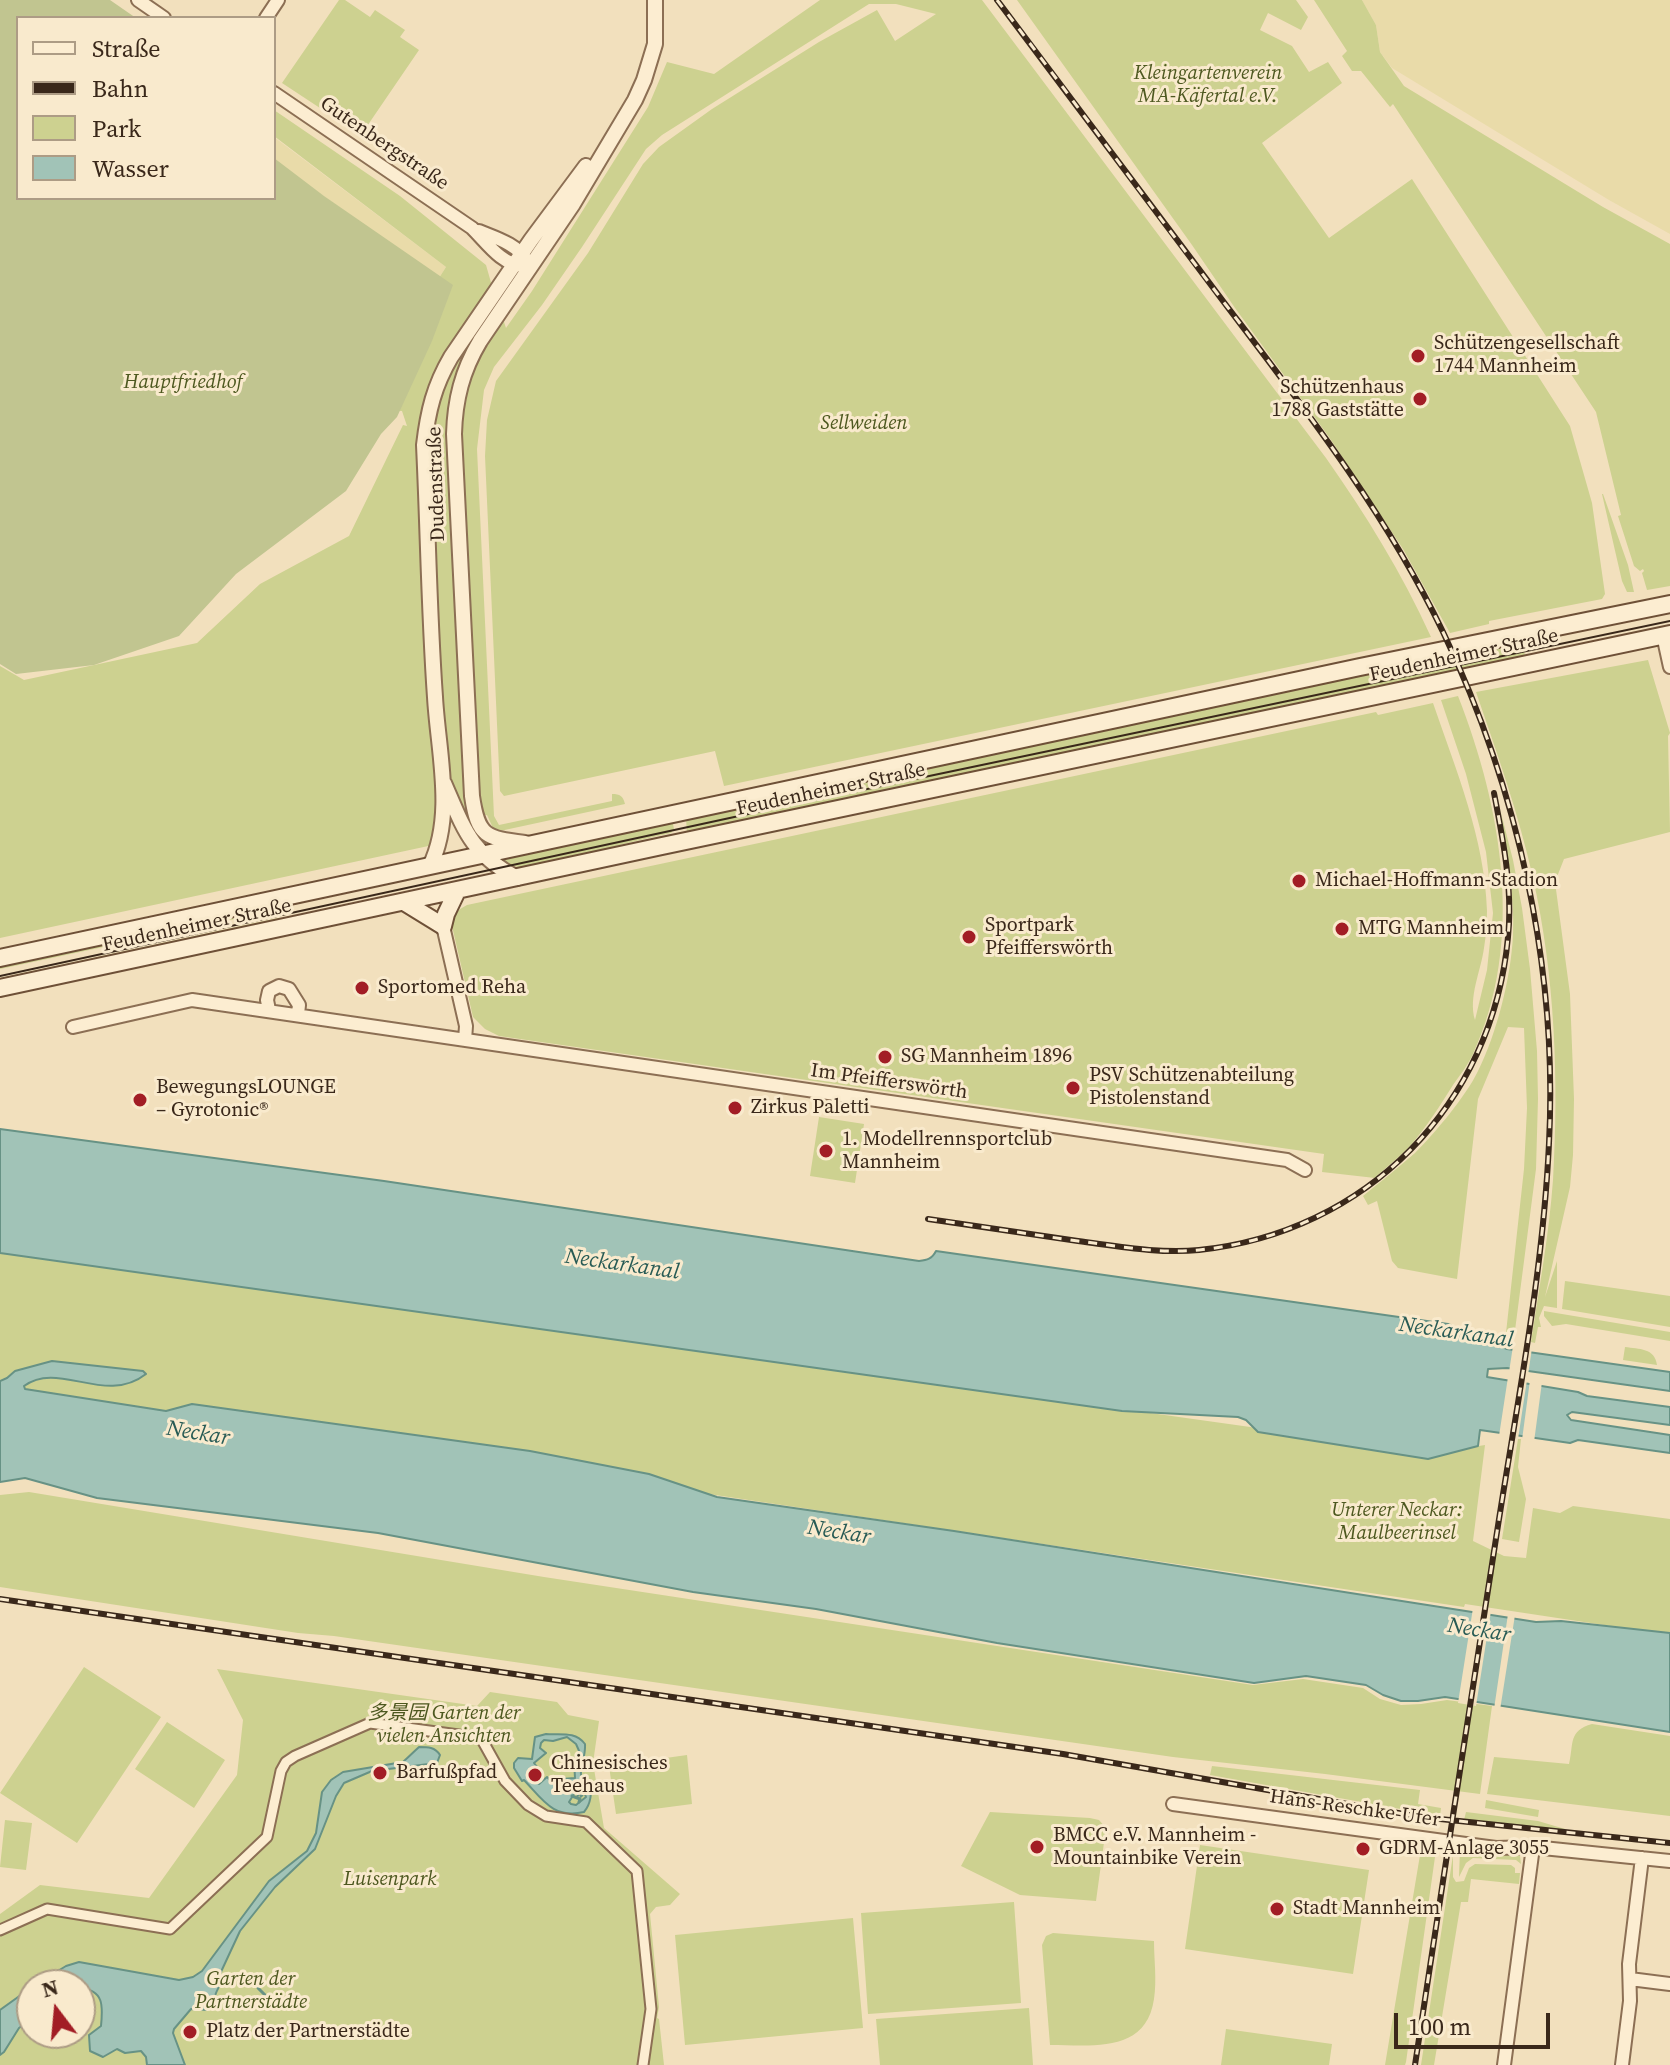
<!DOCTYPE html>
<html>
<head>
<meta charset="utf-8">
<style>
  body { margin:0 }
  #map { position:relative; width:1670px; height:2065px; overflow:hidden; background:#f2e0bd; font-family:"Source Serif 4",serif }
  canvas { display:block }
  .legend { position:absolute; left:16px; top:16px; width:260px; height:184px; box-sizing:border-box; background:#f9eacd; border:2px solid #ad9c85; margin:0; padding:10px 14px; list-style:none; font-size:24px; color:#3a281a }
  .legend li { display:flex; align-items:center; gap:16px; height:40px }
  .legend b { width:40px; border:2px solid #ad9c85 }
  .north { position:absolute; left:16px; top:1969px; width:80px; height:80px; box-sizing:border-box; background:#f9eacd; border:2px solid #ad9c85; border-radius:50%; rotate:344deg; font-size:22px; font-weight:700; line-height:32px; text-align:center; color:#3a281a }
  .north::after { content:''; display:block; margin:auto; width:28px; height:36px; background:#a21d25; clip-path:polygon(50% 0,100% 100%,50% 72%,0 100%) }
  .scale { position:absolute; left:1394px; top:2013px; width:156px; height:36px; box-sizing:border-box; border:4px solid #3a281a; border-top:0; padding-left:10px; font-size:24px; line-height:28px; white-space:nowrap; color:#3a281a; -webkit-text-stroke:6px #f9eacd; paint-order:stroke }
</style>
</head>
<body>
<div id="map">
<canvas width="1670" height="2065"></canvas>
<ul class="legend">
<li><b style="height:10px;background:#fcedd1"></b>Straße</li>
<li><b style="height:10px;background:#3a281a"></b>Bahn</li>
<li><b style="height:22px;background:#cdd190"></b>Park</li>
<li><b style="height:22px;background:#a1c3b7"></b>Wasser</li>
</ul>
<div class="north">N</div>
<div class="scale">100 m</div>
</div>
<script>
const context = document.querySelector('canvas').getContext('2d');
context.lineJoin = 'round';
function fill(path, color) { context.fillStyle = color; context.fill(path, 'evenodd'); }
function stroke(path, color, width, dash) { context.strokeStyle = color; context.lineWidth = width; context.lineCap = dash ? 'butt' : 'round'; context.setLineDash(dash || []); context.stroke(path); }
function drawText(font, color, halo, rows, align = 'center') {
  context.font = font + ' "Source Serif 4","Noto Sans SC",serif'; context.lineWidth = 6; context.setLineDash([]); context.textBaseline = 'middle'; context.strokeStyle = halo; context.fillStyle = color; for (const [text, x, y, turn = 0] of rows) {
    context.save(); context.translate(x, y); context.rotate((+turn || 0) * Math.PI / 180); context.textAlign = isNaN(turn) ? turn : align; if (halo) context.strokeText(text, 0, 0); context.fillText(text, 0, 0); context.restore();
  }
}
const farmland = new Path2D(`
  M1362 0H1670V234L1609 200 1392 68 1380 52 1376 25Z
  M274 137 446 267 439 278 274 161Z`);
const green = new Path2D(`
  M339 0H345L370 17 375 10 405 30 400 37 419 50 361 135 282 83Z
  M820 0H982L1326 458C1366 515 1402 573 1431 637L724 786 715 751 504 796 500 791 485 456 487 420 496 381 588 253 643 164 659 147 712 109 819 42 877 10 895 41 936 14 896 4H869L662 135 646 149 582 247 542 305 494 367 484 390 477 449 494 816 499 825 612 801V794C620 794 623 796 625 804L500 831 493 828 487 815 469 818 467 821 466 819 435 826 433 845 0 938V666L24 680 197 643 260 584 349 536 403 425 407 426 402 411 383 410 439 278 446 267 274 136V110L400 196 486 265 496 300 517 273 498 304 506 328 532 291 648 107 667 62 714 74Z
  M1017 0H1296L1308 17 1301 30 1268 13 1260 30 1292 46 1309 72 1328 62 1342 83 1262 143 1329 238 1412 179 1570 426 1592 503 1605 594 1602 599 1489 621V624L1450 633 1403 549 1329 437 1235 308 1192 245Z
  M1314 0H1362L1376 25 1380 52 1404 86 1603 207 1670 244V586L1647 590 1642 573 1644 571 1643 569 1640 571 1634 566 1618 516 1621 515 1596 412 1393 104 1390 107 1361 71H1352L1342 56 1347 51Z
  M1602 494H1603L1628 565 1634 592H1627L1622 581Z
  M1522 639 1525 656 687 835 686 817Z
  M1648 660 1670 733 1668 736 1670 832 1564 859 1555 882 1570 994 1574 1099 1573 1155 1570 1187 1545 1297 1557 1261V1308L1544 1306 1539 1318 1541 1327H1538L1535 1343 1531 1342C1539 1288 1549 1235 1553 1180 1559 1080 1555 976 1533 878 1519 815 1497 753 1476 692Z
  M1458 696C1502 808 1525 941 1473 1054 1468 1065 1460 1075 1453 1085 1440 1106 1427 1126 1411 1145 1400 1157 1386 1167 1375 1178L1322 1172 1324 1154 499 1036 485 1029 473 1017 452 926C453 915 457 910 467 905L1376 712 1378 715 1433 703C1456 770 1485 839 1487 911 1487 923 1486 936 1484 948 1481 971 1468 997 1475 1020L1487 970 1493 913 1486 852 1466 774 1441 700Z
  M1501 813 1513 860 1522 908 1530 969 1537 1051 1538 1099 1536 1169 1514 1338 1505 1342 1524 1169 1527 1108 1524 1028 1508 1027 1478 1099 1457 1279 1398 1268 1392 1261 1377 1201 1368 1205 1363 1196C1380 1182 1398 1168 1415 1153 1435 1133 1466 1096 1478 1071 1497 1033 1511 977 1513 935 1515 895 1506 853 1501 813Z
  M668 821 673 824 674 829 671 833C653 837 634 841 616 846 582 857 529 880 496 859Z
  M278 905 277 910 0 969V964Z
  M278 918 279 922 0 981V978Z
  M819 1117 864 1124 855 1183 810 1176Z
  M0 1249 136 1271 1436 1453 1485 1445 1473 1541 1504 1556 1526 1558 1533 1508 1560 1513 1573 1506 1670 1519V1635L1465 1604 1464 1607 0 1388Z
  M1565 1281 1670 1296V1327L1562 1309Z
  M1544 1311 1670 1332V1341L1566 1324 1552 1326 1544 1316Z
  M1625 1347C1639 1349 1655 1348 1657 1365L1623 1360Z
  M1518 1439H1521L1518 1467 1526 1499 1519 1542 1502 1539Z
  M29 1492 544 1577 1253 1685 1303 1679 1363 1688 1380 1699 1401 1705 1421 1704 1447 1700 1492 1706 1480 1794 1325 1774 1173 1757 334 1636 298 1633 0 1587V1495Z
  M84 1667 161 1717 77 1843 0 1793Z
  M217 1669 477 1706 490 1692 557 1702 568 1715 599 1721 593 1763 604 1828 680 1894 670 1905 656 1907 650 1914 659 2007 657 2018 659 2019 664 2065H0V1914L40 1885 149 1898 237 1775 243 1720ZM32 1985H80V2033H32Z
  M167 1722 225 1760 194 1808 135 1769Z
  M1592 1724 1670 1736V1816L1487 1794 1494 1757 1569 1764C1574 1743 1568 1731 1592 1724Z
  M687 1755 692 1804 616 1814 609 1766Z
  M1212 1766 1420 1790 1418 1804 1441 1808 1440 1816 1210 1775Z
  M1486 1800 1539 1810 1538 1817 1485 1808Z
  M990 1812 1090 1818 1099 1820 1106 1828 1096 1901 1020 1895 961 1866Z
  M1466 1812 1538 1821 1565 1829V1831L1464 1820Z
  M5 1820 32 1823 26 1870 0 1867Z
  M1200 1845 1369 1870 1353 1974 1185 1949Z
  M1460 1849 1520 1856 1521 1864 1516 1860 1473 1858 1466 1863 1459 1877Z
  M1420 1855 1435 1857 1406 2062 1405 2065H1385Z
  M1453 1855V1877L1456 1882 1464 1881 1469 1868 1475 1864 1511 1865 1515 1868V1873H1520L1519 1884 1471 1879 1468 1902H1461L1434 2065H1421Z
  M1014 1902 1021 2003 868 2014 861 1913Z
  M853 1918 863 2028 685 2045 675 1935Z
  M1053 1933 1154 1941C1154 1960 1157 1980 1154 1999 1146 2054 1091 2045 1050 2045L1042 1945 1046 1936Z
  M1029 2008 1033 2065H880L876 2019Z
  M1226 2029 1332 2044 1329 2065H1221Z`);
const cemetery = new Path2D(`
  M0 0H110L136 18H18V198H274V158L324 196 453 285 432 341 397 417 381 434 346 491 236 574 179 636 94 665 16 674 0 664Z`);
const water = new Path2D(`
  M0 1129 384 1181 919 1261C927 1260 932 1259 936 1251L1448 1324 1507 1349 1670 1372V1391L1507 1368 1488 1369 1487 1377 1578 1392 1587 1396 1670 1407V1425L1572 1412 1567 1415 1571 1420 1670 1435V1453L1578 1440 1570 1443 1480 1430 1478 1446 1428 1459 1258 1432 1246 1420 1238 1417 1122 1411 0 1253Z
  M52 1361 143 1371 146 1374C105 1406 59 1360 24 1386L25 1389 166 1411 192 1404 530 1451 649 1474 717 1497 954 1531 1536 1622 1561 1621 1670 1633V1732L1445 1697 1418 1701H1401L1383 1695 1366 1685 1306 1676 1254 1683 997 1643 816 1609 693 1592 378 1533 97 1498 25 1478 0 1482V1381L7 1378 15 1371Z
  M546 1734C561 1735 575 1731 585 1744 586 1760 577 1768 583 1786L574 1794 569 1802 571 1804 576 1805 586 1797 584 1792 587 1783C594 1791 590 1805 584 1812 553 1819 543 1800 524 1780L522 1781 514 1768V1763L518 1758 532 1759 535 1737ZM567 1737 576 1744 580 1753 574 1760 575 1778 562 1779 554 1784 547 1777 539 1784 530 1776 538 1768 534 1763 546 1753 540 1748 541 1743 544 1740 553 1741Z
  M419 1747C428 1747 435 1747 440 1755L437 1763 372 1771 344 1783 336 1796 315 1849 275 1887 240 1931 220 1974 222 1977 228 1978 234 1975C231 1978 227 1979 223 1982 215 1988 215 2002 208 2010L191 2009 174 2029 173 2033 185 2065H147L146 2057 141 2051 125 2053 117 2049 103 2057 90 2051 89 2035 101 2026C103 2006 104 1990 80 1988V1985H35L66 1966 79 1962 179 1980 193 1977 202 1971 269 1881 307 1851 316 1833 322 1792 331 1780 343 1772 403 1762Z
  M32 1987V2018L19 2028 4 2052 0 2055V2010Z`);
const pier = new Path2D(`
  M1513 1346 1532 1348 1528 1375 1509 1372Z
  M1508 1377 1527 1380 1518 1439 1499 1436Z
  M1530 1380 1542 1382 1534 1442 1522 1440Z
  M1473 1608 1491 1611 1476 1706 1458 1703Z
  M1508 1614 1515 1615 1500 1710 1494 1709Z`);
const stream = new Path2D(`
  M577 1792 578 1795
  M572 1796 580 1799 579 1802
  M581 1796 584 1792
  M231 1977H242L258 1984V1988L265 1995 266 2004`);
const pedestrian = new Path2D(`
  M0 1930 47 1909 170 1929 267 1837 281 1771 286 1762 295 1756 370 1723 481 1738 505 1781 528 1805 546 1816 586 1822 637 1871 651 2009 643 2065`);
const minor = new Path2D(`
  M138 0 164 18
  M266 18 278 0
  M274 93 472 228C487 243 502 265 523 266
  M479 231C496 238 517 244 527 261
  M1663 635 1670 667
  M443 926 466 1026 465 1040
  M269 1010 267 1000 269 991 279 986 289 989 299 1005 298 1014
  M73 1027 192 1000 1287 1160 1305 1170
  M1173 1804 1473 1845 1496 1848 1533 1847 1670 1861
  M1630 1979 1670 1984
  M1504 2065 1533 1847
  M1622 2065 1630 2001 1629 1964 1642 1858`);
const tertiary = new Path2D(`
  M444 783C464 829 471 854 517 878
  M525 843C486 838 478 837 472 796L454 434C455 400 462 371 480 341L573 204 635 100 644 80 655 44V0
  M430 866C455 815 438 752 435 697 429 613 428 528 424 445 428 411 434 386 451 357L531 240 586 166`);
const secondary = new Path2D(`
  M404 902 443 926 446 914 457 891
  M0 958 1360 667 1670 604
  M0 988 662 846 1670 634`);
const tram = new Path2D(`
  M0 976 762 811 1670 621`);
const rail = new Path2D(`
  M997 0C1074 101 1149 204 1226 305 1305 409 1386 513 1443 632 1518 789 1558 968 1549 1143 1543 1274 1517 1403 1497 1532 1469 1710 1442 1887 1415 2065
  M928 1219C978 1226 1028 1234 1078 1241 1117 1246 1159 1254 1199 1250 1366 1233 1493 1104 1508 937 1513 890 1503 839 1494 793
  M0 1599 1063 1754 1421 1817 1670 1843`);
const markers = [
  [1418,356,8,"#a21d25"],
  [1420,399,8,"#a21d25"],
  [1299,881,8,"#a21d25"],
  [1342,929,8,"#a21d25"],
  [969,937,8,"#a21d25"],
  [362,988,8,"#a21d25"],
  [885,1057,8,"#a21d25"],
  [1073,1088,8,"#a21d25"],
  [140,1100,8,"#a21d25"],
  [735,1108,8,"#a21d25"],
  [826,1151,8,"#a21d25"],
  [380,1773,8,"#a21d25"],
  [535,1775,8,"#a21d25"],
  [1037,1847,8,"#a21d25"],
  [1363,1849,8,"#a21d25"],
  [1277,1909,8,"#a21d25"],
  [190,2032,8,"#a21d25"]
];
const parkNames = [
  ["Kleingartenverein",1208,74],
  ["MA-Käfertal e.V.",1208,97],
  ["Hauptfriedhof",183,383],
  ["Sellweiden",864,424],
  ["Unterer Neckar:",1397,1511],
  ["Maulbeerinsel",1397,1534],
  ["多景园 Garten der",444,1714],
  ["vielen Ansichten",444,1737],
  ["Luisenpark",390,1880],
  ["Garten der",251,1980],
  ["Partnerstädte",251,2003]
];
const streetNames = [
  ["Gutenbergstraße",384,144,34],
  ["Dudenstraße",437,484,-92],
  ["Feudenheimer Straße",1464,656,-12],
  ["Feudenheimer Straße",831,790,-12],
  ["Feudenheimer Straße",197,926,-12],
  ["Im Pfeifferswörth",889,1082,8],
  ["Hans-Reschke-Ufer",1355,1809,8]
];
const poiNames = [
  ["Schützengesellschaft",1434,344],
  ["1744 Mannheim",1434,367],
  ["Schützenhaus",1404,388,"right"],
  ["1788 Gaststätte",1404,411,"right"],
  ["Michael-Hoffmann-Stadion",1315,881],
  ["Sportpark",985,926],
  ["Pfeifferswörth",985,949],
  ["MTG Mannheim",1358,929],
  ["Sportomed Reha",378,988],
  ["SG Mannheim 1896",901,1057],
  ["PSV Schützenabteilung",1089,1076],
  ["Pistolenstand",1089,1099],
  ["BewegungsLOUNGE",156,1088],
  ["– Gyrotonic®",156,1111],
  ["Zirkus Paletti",751,1108],
  ["1. Modellrennsportclub",842,1140],
  ["Mannheim",842,1163],
  ["Chinesisches",551,1764],
  ["Teehaus",551,1787],
  ["Barfußpfad",396,1773],
  ["BMCC e.V. Mannheim -",1053,1836],
  ["Mountainbike Verein",1053,1859],
  ["GDRM-Anlage 3055",1379,1849],
  ["Stadt Mannheim",1293,1909],
  ["Platz der Partnerstädte",206,2032]
];
const waterNames = [
  ["Neckarkanal",622,1265,8],
  ["Neckarkanal",1456,1333,8],
  ["Neckar",198,1434,9],
  ["Neckar",839,1533,9],
  ["Neckar",1479,1631,9]
];
fill(farmland, '#e9dba9');
fill(green, '#cdd190');
fill(cemetery, '#c1c590');
fill(water, '#a1c3b7');
stroke(water, '#679285', 2);
fill(pier, '#f2e0bd');
stroke(stream, '#679285', 3);
stroke(pedestrian, '#8c6f54', 13);
stroke(minor, '#8c6f54', 16);
stroke(tertiary, '#8c6f54', 18);
stroke(secondary, '#6e5037', 20);
stroke(pedestrian, '#fcedd1', 9);
stroke(minor, '#fcedd1', 12);
stroke(tertiary, '#fcedd1', 14);
stroke(secondary, '#fcedd1', 16);
stroke(tram, '#3a281a', 2);
stroke(rail, '#3a281a', 6);
stroke(rail, '#f9eacd', 3, [9]);
for (const [x, y, r, color] of markers) { const dot = new Path2D(); dot.arc(x, y, r, 0, 2 * Math.PI); context.fillStyle = color; context.fill(dot); stroke(dot, '#f9eacd', 3); }
drawText('italic 20px', '#4d581f', '#f9eacd', parkNames);
drawText('20px', '#3a281a', '#f9eacd', streetNames);
drawText('20px', '#3a281a', '#f9eacd', poiNames, 'left');
drawText('italic 22px', '#285b55', '#f9eacd', waterNames);
</script>
</body>
</html>
